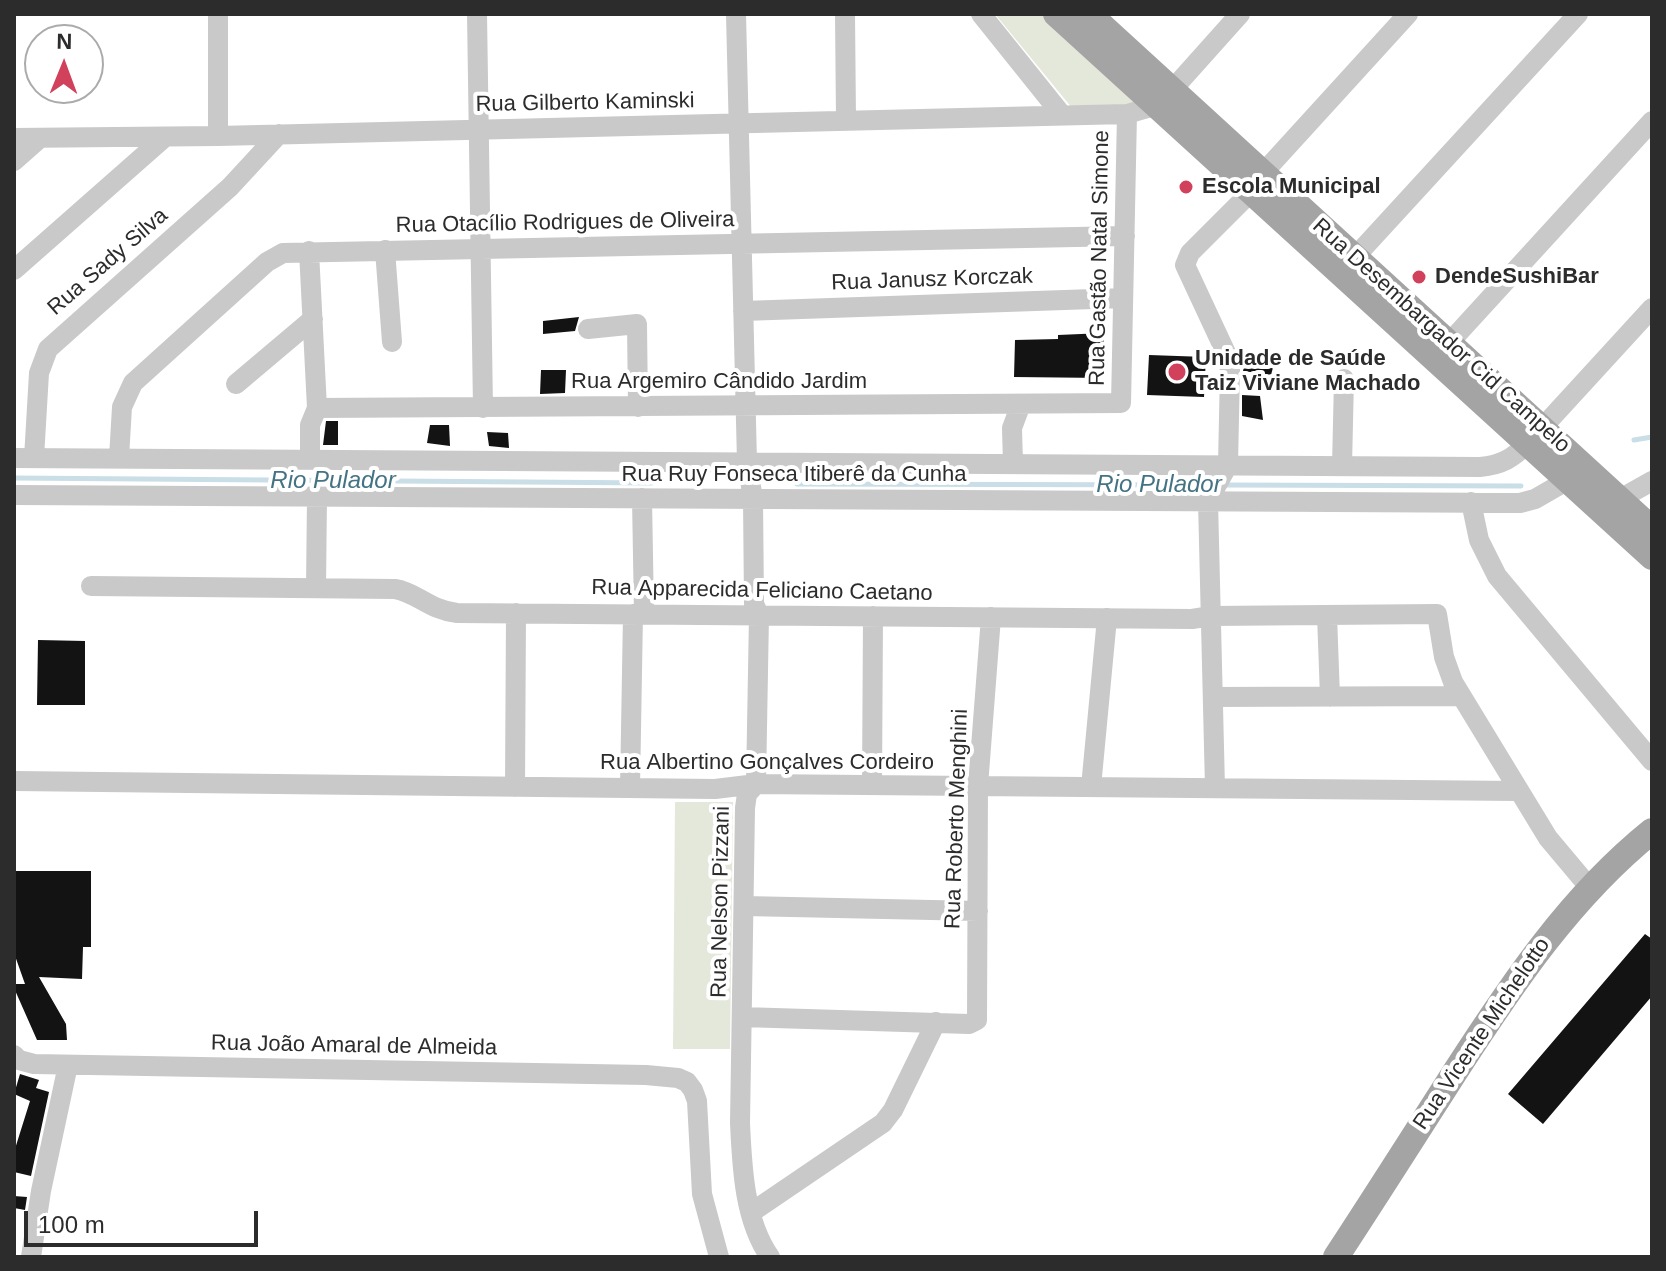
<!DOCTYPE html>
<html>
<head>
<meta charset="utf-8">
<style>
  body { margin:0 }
  #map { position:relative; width:1666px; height:1271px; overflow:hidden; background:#fff; font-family:Arial,sans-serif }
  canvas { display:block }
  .frame { position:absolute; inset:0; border:16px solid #2c2c2c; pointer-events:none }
  .north { position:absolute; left:24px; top:24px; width:80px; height:80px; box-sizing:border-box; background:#fff; border:2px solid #ababab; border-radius:50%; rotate:1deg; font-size:22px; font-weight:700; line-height:32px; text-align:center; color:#2c2c2c }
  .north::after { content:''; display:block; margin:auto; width:28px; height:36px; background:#d1415b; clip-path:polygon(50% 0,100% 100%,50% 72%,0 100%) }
  .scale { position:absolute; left:24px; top:1211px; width:234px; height:36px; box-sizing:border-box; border:4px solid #2c2c2c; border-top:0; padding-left:10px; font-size:24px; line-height:28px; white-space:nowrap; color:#2c2c2c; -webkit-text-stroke:6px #fff; paint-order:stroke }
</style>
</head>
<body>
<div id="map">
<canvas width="1666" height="1271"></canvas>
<div class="frame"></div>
<div class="north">N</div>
<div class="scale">100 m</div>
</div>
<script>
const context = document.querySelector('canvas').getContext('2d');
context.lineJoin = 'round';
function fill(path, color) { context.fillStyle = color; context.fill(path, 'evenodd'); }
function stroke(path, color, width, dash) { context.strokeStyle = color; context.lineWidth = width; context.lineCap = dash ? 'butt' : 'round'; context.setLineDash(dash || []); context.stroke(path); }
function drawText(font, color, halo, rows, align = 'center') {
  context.font = font + ' Arial,sans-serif'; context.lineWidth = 8; context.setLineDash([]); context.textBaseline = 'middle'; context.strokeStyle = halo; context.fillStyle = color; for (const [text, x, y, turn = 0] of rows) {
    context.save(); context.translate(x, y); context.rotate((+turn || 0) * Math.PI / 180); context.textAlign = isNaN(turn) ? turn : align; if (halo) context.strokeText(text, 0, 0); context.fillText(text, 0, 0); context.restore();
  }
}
const green = new Path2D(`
  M995 14H1042L1142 107 1072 108Z
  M675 802H733L730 1049H673Z`);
const stream = new Path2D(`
  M1634 440 1652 437
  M14 478 652 483
  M797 484 1208 485
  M1222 485 1521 486`);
const building = new Path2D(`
  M579 317 575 331 543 334V321Z
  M1104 333V378L1014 377 1015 340 1058 339V335Z
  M1248 351 1264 354 1265 360H1275L1271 375 1243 371Z
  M1149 355 1206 357 1204 397 1147 395Z
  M541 370H566L565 393 540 394Z
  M1242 395 1260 396 1263 420 1242 416Z
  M326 421H338V445H323Z
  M430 425H449L450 446 427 443Z
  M487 432 508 433 509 448 489 446Z
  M38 640 85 641V705H37Z
  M14 871H91V947H83L82 979 39 977 66 1024 67 1040H37L14 988V984H25L14 953Z
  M1645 934 1652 939V996L1543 1124 1508 1094Z
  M20 1074 39 1080 36 1088 49 1092 31 1176 14 1172V1152L30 1101 14 1094Z
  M14 1196 27 1197 25 1210 14 1208Z`);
const minor = new Path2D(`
  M218 14V136
  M477 14 483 408
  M736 14 747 462 753 499 754 604 759 615 756 784 747 794 745 808 740 1123C742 1166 744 1220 770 1257
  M845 14 846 120
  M981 14 1062 115
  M1172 90 1240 14
  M14 138 218 136 1127 114 1155 106
  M14 161 40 138
  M1263 173 1408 14
  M385 250 392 342
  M309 251 317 408 310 425V460
  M1355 257 1578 14
  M14 270 165 137
  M743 311 1123 298
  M588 329 637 324 638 407
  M1449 343 1652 121
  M236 384 313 319
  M317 408 1121 403 1127 114
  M1542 428 1652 308
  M14 458 1480 467C1502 465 1513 458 1528 443
  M34 458 39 373 48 349 230 187 279 134
  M119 458 122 407 133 383 267 262 283 253 1125 236
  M1013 464 1012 428 1021 404
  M1342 466 1344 379
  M14 495 1520 503 1535 499 1568 480
  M642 498 644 614
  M1620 499 1652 481
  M1471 502 1479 540 1497 576 1652 761
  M91 586 395 589C416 592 429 610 457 613L1192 619 1211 616 1437 614 1444 657 1453 682 1548 838 1590 888
  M316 588 317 497
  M1327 615 1330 697
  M1213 697 1461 696
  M14 781 715 789 756 784 1519 791
  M872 785 873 616
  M515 787 516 613
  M1091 787 1107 618
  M630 788 633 614
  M1215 788 1208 501 1228 465 1230 370 1226 353 1185 265 1190 253 1252 191
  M744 906 978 911
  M742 1017 969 1024 977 1020 978 786 991 617
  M14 1055 19 1060 34 1064 646 1075 678 1078 687 1082 693 1090 697 1101 702 1194 719 1257
  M752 1212 883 1123 893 1110 936 1022
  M31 1257 41 1191 68 1065`);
const major = new Path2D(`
  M1056 14 1652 557
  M1089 14 1652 529
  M1336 1257C1376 1196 1416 1133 1455 1072 1512 984 1570 897 1652 831`);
const markers = [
  [1186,187,8,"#d1415b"],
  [1419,277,8,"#d1415b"],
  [1177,372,10,"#d1415b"]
];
const streetNames = [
  ["Rua Gilberto Kaminski",585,103,-1],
  ["Rua Otacílio Rodrigues de Oliveira",565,223,-1],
  ["Rua Gastão Natal Simone",1100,258,-89],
  ["Rua Sady Silva",108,262,-41],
  ["Rua Janusz Korczak",932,280,-2],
  ["Rua Desembargador Cid Campelo",1441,336,42],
  ["Rua Argemiro Cândido Jardim",719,382],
  ["Rua Ruy Fonseca Itiberê da Cunha",794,475],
  ["Rua Apparecida Feliciano Caetano",762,591,1],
  ["Rua Albertino Gonçalves Cordeiro",767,763],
  ["Rua Roberto Menghini",957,819,-88],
  ["Rua Nelson Pizzani",721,902,-89],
  ["Rua Vicente Michelotto",1482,1034,-56],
  ["Rua João Amaral de Almeida",354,1046,1]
];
const poiNames = [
  ["Escola Municipal",1202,187],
  ["DendeSushiBar",1435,277],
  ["Unidade de Saúde",1195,359],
  ["Taiz Viviane Machado",1195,384]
];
const waterNames = [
  ["Rio Pulador",333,481],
  ["Rio Pulador",1159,485]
];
fill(green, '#e4e8db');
stroke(stream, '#c9dee6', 5);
fill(building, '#131313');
stroke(minor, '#c9c9c9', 20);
stroke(major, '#a4a4a4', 26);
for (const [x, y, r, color] of markers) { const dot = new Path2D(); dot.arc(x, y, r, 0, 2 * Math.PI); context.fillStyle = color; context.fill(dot); stroke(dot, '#fff', 3); }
drawText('22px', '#2c2c2c', '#fff', streetNames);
drawText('bold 22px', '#2c2c2c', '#fff', poiNames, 'left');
drawText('italic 24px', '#447384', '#fff', waterNames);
</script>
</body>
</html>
